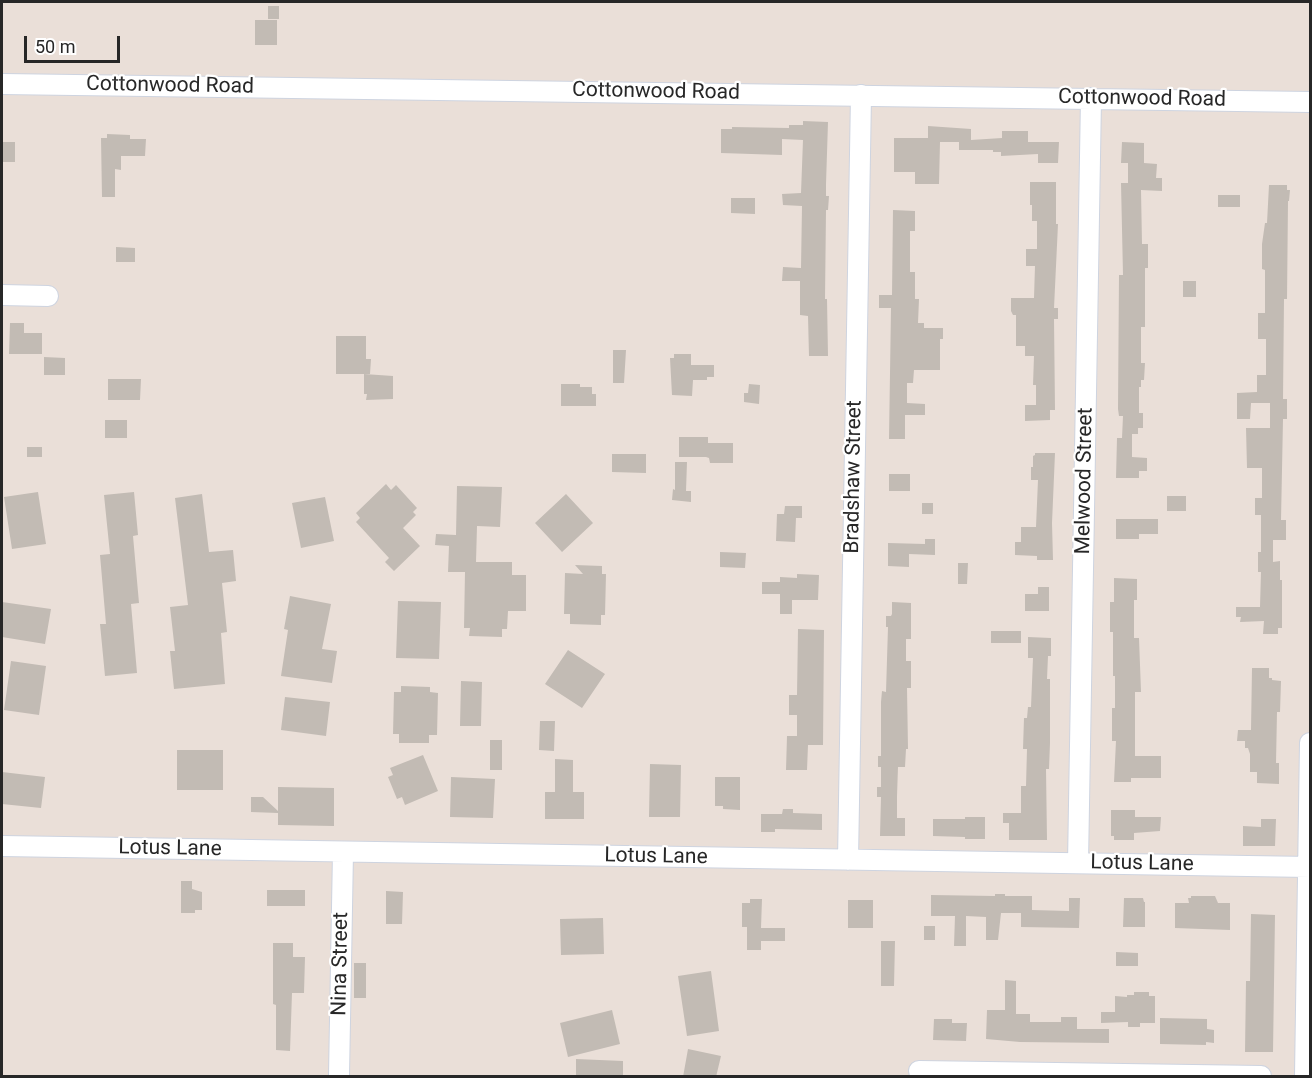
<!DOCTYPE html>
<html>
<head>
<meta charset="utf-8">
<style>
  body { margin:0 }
  #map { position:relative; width:1312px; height:1078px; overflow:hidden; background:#eadfd8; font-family:Roboto,sans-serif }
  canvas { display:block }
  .frame { position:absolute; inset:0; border:3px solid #272727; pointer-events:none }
  .scale { position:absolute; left:24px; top:36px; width:96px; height:27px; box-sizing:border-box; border:3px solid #272727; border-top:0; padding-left:8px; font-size:18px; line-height:21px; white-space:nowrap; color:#272727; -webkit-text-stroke:4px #fff; paint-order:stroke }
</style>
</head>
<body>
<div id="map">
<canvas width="1312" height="1078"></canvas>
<div class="frame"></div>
<div class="scale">50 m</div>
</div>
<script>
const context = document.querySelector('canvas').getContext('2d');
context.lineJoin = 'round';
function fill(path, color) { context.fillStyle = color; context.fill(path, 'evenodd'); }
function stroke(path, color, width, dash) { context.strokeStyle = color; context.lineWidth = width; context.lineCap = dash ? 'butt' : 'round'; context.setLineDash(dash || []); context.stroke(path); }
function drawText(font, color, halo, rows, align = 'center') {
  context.font = font + ' Roboto,sans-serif'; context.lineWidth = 4.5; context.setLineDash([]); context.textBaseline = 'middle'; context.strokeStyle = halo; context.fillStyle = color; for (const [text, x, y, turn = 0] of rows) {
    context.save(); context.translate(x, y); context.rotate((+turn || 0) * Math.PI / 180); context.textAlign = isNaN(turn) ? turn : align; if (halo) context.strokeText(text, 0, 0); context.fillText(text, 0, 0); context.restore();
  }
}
const building = new Path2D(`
  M268 6H279V19H268Z
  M255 20H277V45H255Z
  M803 121 828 122 826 184V196H829L828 210H826L825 299H827L828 356H809L808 316 800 315V281H782L783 267 801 268 802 206 783 205 782 194 801 193 803 140 782 139V155L721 153V129H732V127L789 128V125H803Z
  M928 126 971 129V140L1002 138V131H1028V142H1059L1058 163H1038V154L1001 156V152H993V150H959V142H940L939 184H915V172H894V138H928Z
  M107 134 130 135V139H146L145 156H121V170L115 169V197H102L101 138H107Z
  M2 142H15V162H2Z
  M1122 142 1144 143V163L1157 164 1156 178H1162V191L1141 190 1142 244H1148V268H1145V327H1141V363H1145L1144 380H1141V387H1139V413H1143V428H1138V434H1132V457L1147 458V471H1139V478H1116L1117 438H1122L1123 416H1119L1118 409 1119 275H1123L1121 183H1128V163H1121Z
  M1030 182H1056V224H1058L1054 308H1058V319H1054L1055 410H1050V420L1025 421V405H1036V385H1033L1034 356H1025V346H1016V315H1013L1011 311V298H1034L1035 266H1026V249H1037V221H1032V205H1030Z
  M1269 185H1287V190H1290L1289 201H1288L1287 299H1284L1283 399H1287V419H1283L1281 520H1286V540H1273V562L1280 561V580H1282V628H1278V634H1263L1264 621 1240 622 1241 617H1236V607H1260L1261 572H1258V552H1261V515H1255V498H1262V468H1247L1246 428H1270V403H1251L1250 419H1237V393L1257 392V375H1266V339H1258V313H1265V270L1262 269V244L1265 223H1267Z
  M1218 195H1240V207H1218Z
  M731 198H755V214L731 213Z
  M893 210 915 211V231H910V272H915V299H919L918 323H924V328H943V339H940V370H914L913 383H907V403L925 404V415H905V439H889L891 308H879V295H892Z
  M116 247 135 248V262H116Z
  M1183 281H1196V297H1183Z
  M10 323H24V333H42V354H9Z
  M336 336H366V359H371L370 374H336Z
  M613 350H626L624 383H613Z
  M674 354H691V365H714V377H707V380H693L692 396 672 395 670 358H674Z
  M44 357 65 358V375H44Z
  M364 374 393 376V399L366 400 367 394H364Z
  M108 379H141L140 400H108Z
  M561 384H580V387H592V394H596V406H561Z
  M749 384 760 385 759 404 744 402V393H748Z
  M105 420H127V438H105Z
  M679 437H708V443H733V463H710L709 458 706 457H679Z
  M27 447H42V457H27Z
  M1035 453H1055L1052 523 1053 560H1037V556L1015 555V542H1021V527H1036L1038 480H1031V467H1033V456L1035 455Z
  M612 454H646V473L612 472Z
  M675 462H687L686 491H691V502L672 500 673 489 675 490Z
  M889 474H910V491H889Z
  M386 484 391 490 396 485 417 508 413 512 416 515 403 528 420 546 394 571 385 562 389 558 356 522 360 518 356 513Z
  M457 486 502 487 500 527 477 526 476 562H512V575H526V611H508L507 629H502V637L469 636 470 628H464L465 572H448L449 546 435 545 436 534 456 535Z
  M38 492 46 544 12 549 4 497Z
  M134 492 138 535 133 536 139 603 131 604 137 673 105 676 100 624H106L100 555 110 554 104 495Z
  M202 494 209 552 233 550 236 581 222 583 227 632 221 633 225 684 174 689 170 651H175L170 607 188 605 175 498Z
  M566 494 593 523 562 552 535 523Z
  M1167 496H1186V511H1167Z
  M325 497 334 541 301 548 292 503Z
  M922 503H933V514H922Z
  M785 506H802V518H796L795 542 776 541 777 514H784Z
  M1116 519H1158V534H1139V539H1116Z
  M925 539H935V555L909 554V567L888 566V543L925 544Z
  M720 552 746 553 745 568 720 567Z
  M958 563H968L967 584H958Z
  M575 565 602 566V574H606L605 615H601V625L570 624V614H564L565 573 583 574Z
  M797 574 819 575 818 600H792V614H780V594H762V582H780V577L797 578Z
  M1114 578 1137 579V600H1134V638H1139L1141 692H1135V756H1161V778H1131V782H1114L1116 741H1112V708H1115V676H1113V632H1110V602H1114Z
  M1038 587H1049V611H1025V594H1038Z
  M290 596 331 604 322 649 337 651 332 683 281 676 288 630 284 629Z
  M398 601 441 602 439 659 396 658Z
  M2 602 51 609 45 644 2 637Z
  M892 602 911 603V639H906V661H911V688H907L908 749H906L905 767H898L897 796V818H905V836H880L881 797H877V787H881V767H878V756H881V702L882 691 886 692 888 627H886V616H891L892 614Z
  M798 629 824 630 823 745H808L807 770H786L787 736H797V715H789V695H797Z
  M991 631H1021V643H991Z
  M1028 637 1051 638V656H1048L1047 679H1050V743L1049 769H1046L1047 840H1009V823H1003V813H1021V786H1026L1027 749H1023L1024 718H1027L1028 707H1031L1033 658H1028Z
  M568 650 605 674 582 708 545 684Z
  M11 661 46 666 39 715 4 710Z
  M1252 668H1269V678H1272V680L1281 681 1280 712H1277L1276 763H1279V784L1257 783V772H1250V754L1248 748H1245V741H1237L1238 730H1251Z
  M461 681 482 682 481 726H460Z
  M401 686 430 687V692L438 693 437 735H429V743H399V734H393L394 692H401Z
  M285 697 330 702 326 736 281 730Z
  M540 721H555L554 751 539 750Z
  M490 740H502V770H490Z
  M177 750H223V790H177Z
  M423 755 438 791 405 805 402 797 397 799 388 777 393 775 390 768Z
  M555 759 573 760V792H584V819H545V792H555Z
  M650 764 681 765 680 817H649Z
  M2 772 45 777 41 808 2 804Z
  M451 777 495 779 493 818 450 817Z
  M715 777H740V810L723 809V806H715Z
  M278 787 334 788V826L278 825V813L251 812V797H263L278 811Z
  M783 809H793V813L822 814V830L775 829V832H761V814H782Z
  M1111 810H1135V817H1161L1160 831 1134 833V840H1114V836H1111Z
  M965 817H985V839H965V837L933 836V819H965Z
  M1261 819H1276L1275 846H1243V826L1261 827Z
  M181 881H192V889L202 892V910H195V913H181Z
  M267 890H305V906H267Z
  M386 891 403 892 402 924H386Z
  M995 894H1005V896H1032V910L1069 911V898H1080L1079 928 1021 927V913H1001L998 940H986V917L966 916V946H954L955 916H931V895L995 896Z
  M1191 896H1215L1218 903H1230V930L1175 928V903H1189L1188 898H1191Z
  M1124 898H1143L1144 902H1145V927H1123Z
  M750 899H762L761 928H785V941H761V950H747V927H742V903H750Z
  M848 900H873V928H848Z
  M1251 914 1275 915 1273 1052H1245L1246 981H1250Z
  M603 918 604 954 561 955 560 919Z
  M924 926H935V940H924Z
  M881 941H895L894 986H881Z
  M273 943H293V957H305L304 993H292L290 1051 276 1050V1005L273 1004Z
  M1116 952 1138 953V966H1116Z
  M354 963H366V998H354Z
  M711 971 719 1031 687 1036 678 976Z
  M1005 980 1016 981V1014H1030V1022H1061V1017H1077V1029H1109V1043L1020 1042 986 1039 987 1010H1005Z
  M1134 992H1149V996H1155V1023H1140V1027H1128V1022L1101 1023V1012H1115V996L1127 997V995H1134Z
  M612 1010 620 1044 568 1057 560 1023Z
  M1160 1018 1207 1019V1029L1214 1030V1043L1206 1042V1045L1160 1044Z
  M934 1019H952V1023H967L966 1041 933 1040Z
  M688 1049 721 1056 716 1077H683Z
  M576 1059 623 1061V1077H576Z`);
const minor = new Path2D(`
  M2 84 1310 102
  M2 295 48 296
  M2 846 1310 867
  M848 860 861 95
  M1078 863 1091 98
  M919 1071 1261 1076
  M339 1076 343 852
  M1305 1076 1310 743`);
const streetNames = [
  ["Cottonwood Road",170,86,1],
  ["Cottonwood Road",656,92,1],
  ["Cottonwood Road",1142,99,1],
  ["Bradshaw Street",854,477,-89],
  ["Melwood Street",1085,481,-89],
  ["Lotus Lane",170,849,1],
  ["Lotus Lane",656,857,1],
  ["Lotus Lane",1142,864,1],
  ["Nina Street",341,964,-89]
];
fill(building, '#c2bbb4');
stroke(minor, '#ced4e0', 22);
stroke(minor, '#fff', 20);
drawText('21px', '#272727', '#fff', streetNames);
</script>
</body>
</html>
